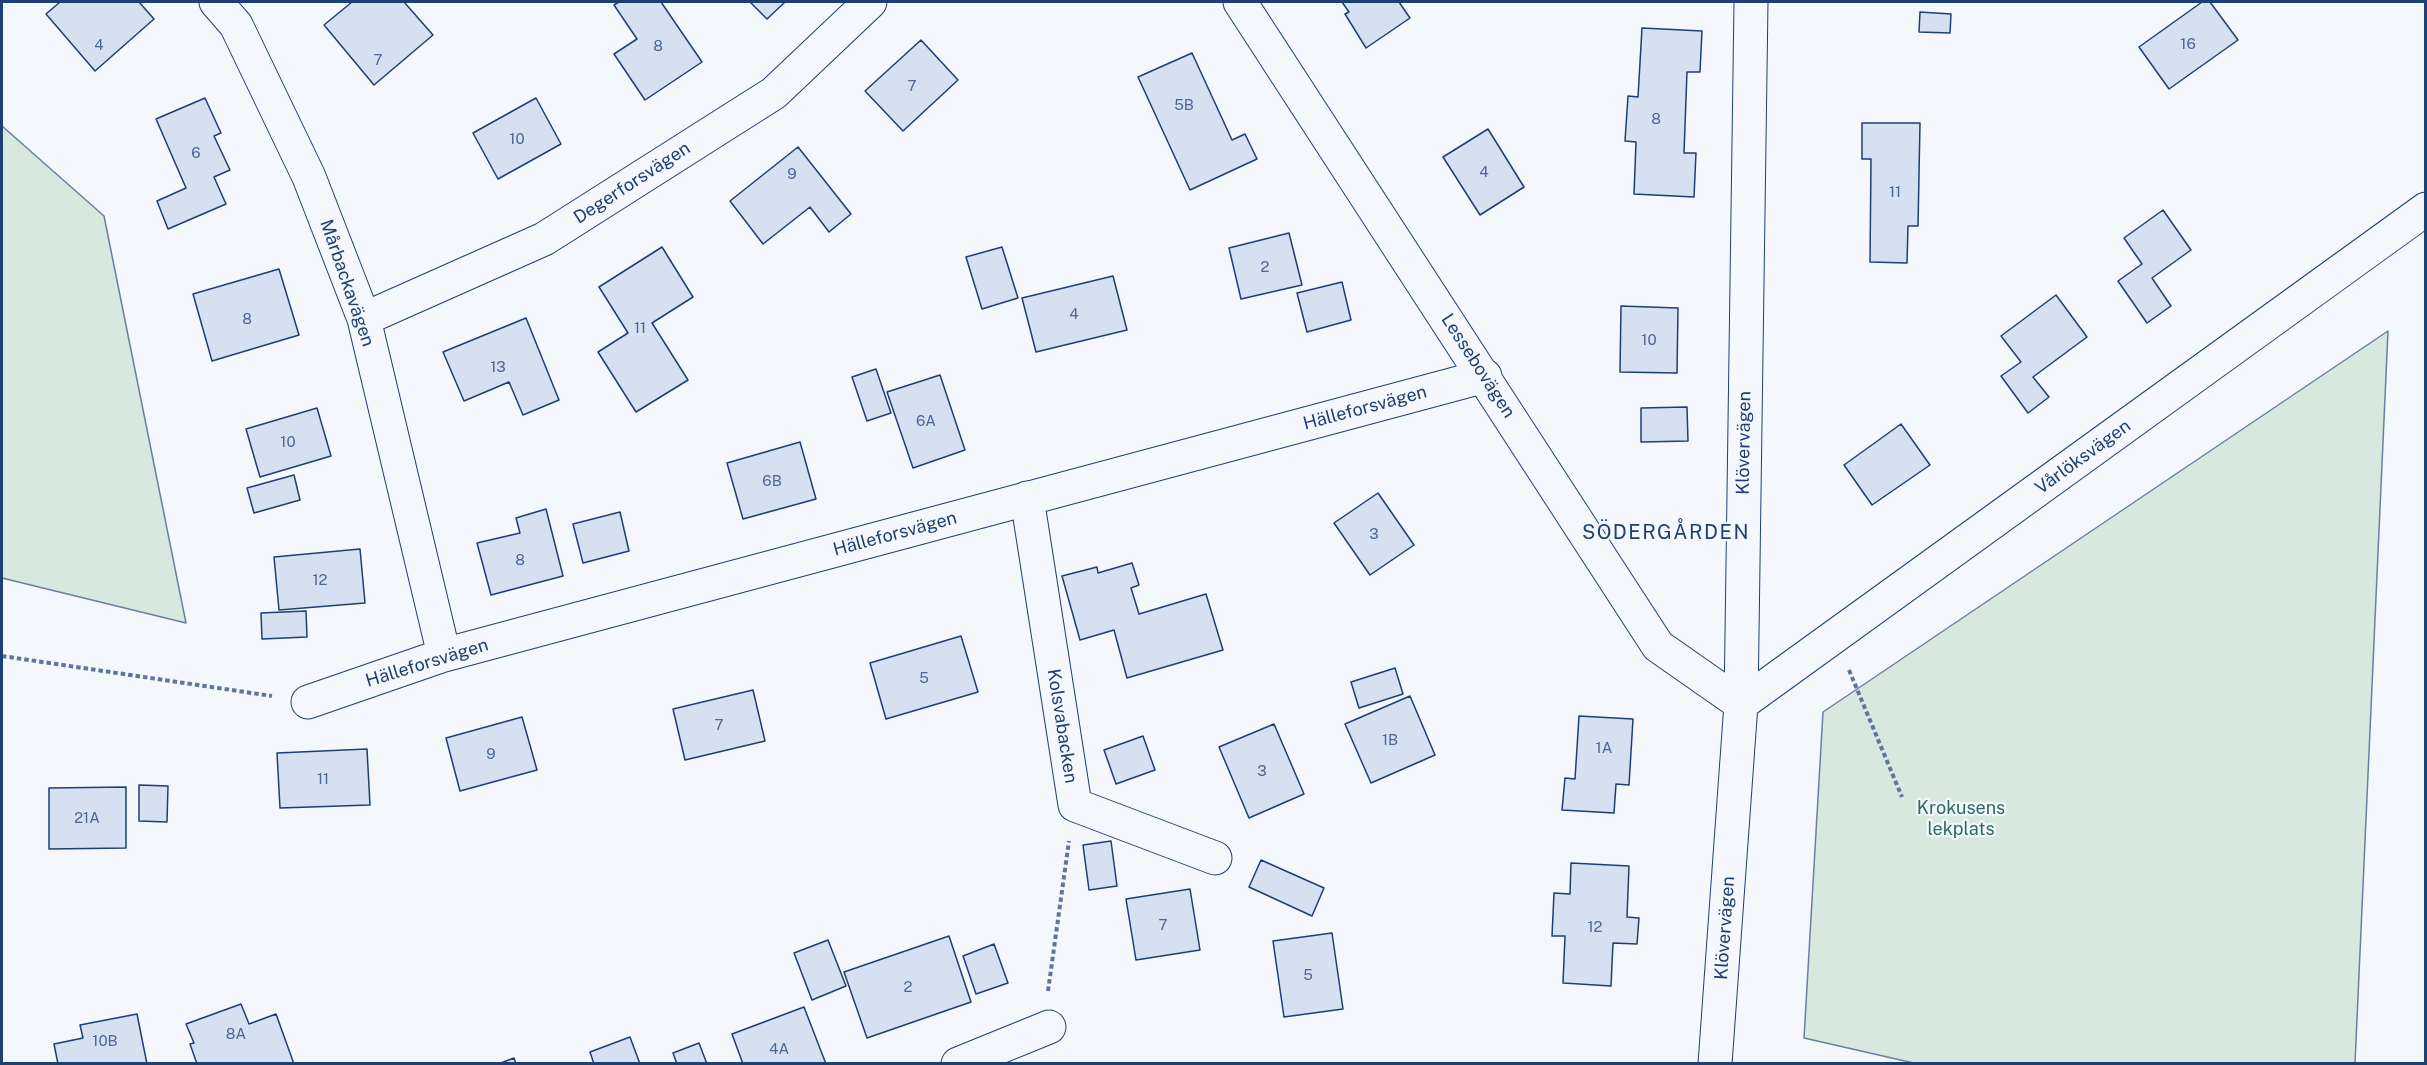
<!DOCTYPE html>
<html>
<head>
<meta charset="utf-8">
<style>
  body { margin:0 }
  #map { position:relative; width:2427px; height:1065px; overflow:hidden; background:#f4f7fb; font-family:"Public Sans",sans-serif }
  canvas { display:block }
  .frame { position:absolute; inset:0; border:3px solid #1d3f73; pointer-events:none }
</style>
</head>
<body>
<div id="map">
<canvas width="2427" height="1065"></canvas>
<div class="frame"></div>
</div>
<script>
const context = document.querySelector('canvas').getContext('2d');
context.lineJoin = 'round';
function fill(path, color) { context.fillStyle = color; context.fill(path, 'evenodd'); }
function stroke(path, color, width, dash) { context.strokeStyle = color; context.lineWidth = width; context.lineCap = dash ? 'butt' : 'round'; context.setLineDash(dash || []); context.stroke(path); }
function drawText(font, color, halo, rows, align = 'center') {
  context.font = font + ' "Public Sans",sans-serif'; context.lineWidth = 4.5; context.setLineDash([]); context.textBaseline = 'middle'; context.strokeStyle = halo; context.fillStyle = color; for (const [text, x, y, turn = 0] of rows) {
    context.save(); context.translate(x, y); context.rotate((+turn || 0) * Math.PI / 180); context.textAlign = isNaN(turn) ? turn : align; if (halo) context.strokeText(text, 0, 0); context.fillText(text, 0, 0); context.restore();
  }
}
const green = new Path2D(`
  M2 126 104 216 186 623 2 578Z
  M2388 331 2355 1063 1918 1064 1804 1038 1823 712Z`);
const building = new Path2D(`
  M60 2H139L154 19 95 71 46 14Z
  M352 2H404L433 35 374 85 324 25Z
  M619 2H661L702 62 645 100 614 54 637 39 614 5Z
  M750 2H785L767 19Z
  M1342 2H1399L1410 18 1366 48 1345 14 1349 12Z
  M2202 2H2210L2238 40 2169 89 2139 47Z
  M1920 12 1951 14 1950 33 1919 32Z
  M1642 28 1702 31 1700 72H1687L1684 153H1696L1694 197 1634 194 1636 142 1625 141 1628 96 1638 97Z
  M921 40 958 80 903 131 865 91Z
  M1192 53 1232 140 1245 134 1257 159 1190 190 1138 77Z
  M205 98 221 133 214 136 230 170 214 177 226 204 168 229 157 201 186 188 156 119Z
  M536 98 561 144 498 179 473 133Z
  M1862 123H1920L1918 226H1908L1907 263 1870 262 1871 159H1862Z
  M1488 129 1524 187 1480 215 1443 157Z
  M798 147 851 214 829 232 810 207 763 244 730 201Z
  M2163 210 2191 250 2152 278 2171 306 2147 323 2118 281 2142 264 2124 238Z
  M1289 233 1302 285 1241 299 1229 248Z
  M662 247 693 297 652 323 688 380 636 412 598 352 628 333 599 287Z
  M1002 247 1018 298 982 309 966 257Z
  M279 269 299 335 212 361 193 294Z
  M1113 276 1127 330 1036 352 1022 298Z
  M1342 282 1351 320 1307 332 1297 293Z
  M2056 295 2087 337 2033 377 2049 397 2028 413 2001 376 2021 362 2001 336Z
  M1621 306 1678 308 1677 373 1620 372Z
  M526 318 559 400 523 415 509 382 464 401 443 352Z
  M876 369 891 413 867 421 852 377Z
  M940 375 965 450 913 468 887 392Z
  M1687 407 1688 441 1641 442V408Z
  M317 408 331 456 260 477 246 429Z
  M1901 424 1930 465 1872 505 1844 465Z
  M800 442 816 499 743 519 727 463Z
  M294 475 300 500 254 513 247 488Z
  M1378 493 1414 545 1370 575 1334 523Z
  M546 509 563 576 491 595 477 543 520 533 516 518Z
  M620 512 629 551 583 563 573 524Z
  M360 549 365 603 279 610 274 557Z
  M1132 563 1139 585 1131 588 1139 614 1206 594 1223 650 1127 678 1114 630 1080 640 1062 576 1097 567 1098 573Z
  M306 611 307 637 262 639 261 613Z
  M961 636 978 692 886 719 870 663Z
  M1395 668 1403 694 1359 708 1351 682Z
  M753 690 765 741 685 760 673 709Z
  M1410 696 1435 755 1371 783 1345 724Z
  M1579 716 1633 719 1629 785 1616 784 1614 813 1562 810 1565 778 1575 779Z
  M522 717 537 770 460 791 446 738Z
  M1274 724 1304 794 1249 818 1219 747Z
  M1143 736 1155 770 1116 784 1104 750Z
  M367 749 370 805 280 808 277 753Z
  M139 785 168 786 167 822 139 821Z
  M126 787V848L49 849V788Z
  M1111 841 1117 886 1089 890 1083 845Z
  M1261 860 1324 888 1312 916 1249 887Z
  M1571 863 1629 866 1627 917 1639 918 1637 944 1613 943 1611 986 1563 983 1565 936H1552L1554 893 1570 894Z
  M1190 889 1200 950 1136 960 1126 899Z
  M1332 933 1343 1009 1284 1017 1273 941Z
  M949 936 971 1002 867 1038 844 972Z
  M828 940 846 986 812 1000 794 953Z
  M994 944 1008 983 976 994 963 956Z
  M241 1004 249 1024 276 1014 294 1064H197L190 1044 194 1043 186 1024Z
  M804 1007 826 1064H743L732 1034Z
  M137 1014 147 1064H58L54 1044 83 1038 80 1025Z
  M630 1037 640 1064H594L590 1052Z
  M699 1043 707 1064H677L673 1053Z
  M514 1058 516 1064H498Z`);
const path = new Path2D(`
  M2 656 272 696
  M1849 670 1902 797
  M1048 991 1069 841`);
const street = new Path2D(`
  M216 2 236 25 309 177 364 319 444 655
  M1240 2 1658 646 1741 704 2426 209
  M364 319 544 239 774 93 870 2
  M1027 498 1075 805 1215 858
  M308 702 444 655 1485 376
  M958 1064 1049 1027
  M1715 1064 1741 704 1751 2`);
const numberNames = [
  ["16",2188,44],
  ["4",99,45],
  ["8",658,46],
  ["7",378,60],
  ["7",912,86],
  ["5B",1184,105],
  ["8",1656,119],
  ["10",517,139],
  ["6",196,153],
  ["4",1484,172],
  ["9",792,174],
  ["11",1895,192],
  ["2",1265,267],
  ["4",1074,314],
  ["8",247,319],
  ["11",640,328],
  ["10",1649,340],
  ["13",498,367],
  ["6A",926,421],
  ["10",288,442],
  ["6B",772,481],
  ["3",1374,534],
  ["8",520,560],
  ["12",320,580],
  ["5",924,678],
  ["7",719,725],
  ["1B",1390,740],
  ["1A",1604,748],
  ["9",491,754],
  ["3",1262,771],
  ["11",323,779],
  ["21A",87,818],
  ["7",1163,925],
  ["12",1595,927],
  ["5",1308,975],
  ["2",908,987],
  ["8A",236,1034],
  ["10B",105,1041],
  ["4A",779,1049]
];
const streetNames = [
  ["Degerforsvägen",632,183,-33],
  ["Mårbackavägen",347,283,71],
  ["Lessebovägen",1478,366,57],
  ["Hälleforsvägen",1365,408,-15],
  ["Klövervägen",1744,443,-89],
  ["Vårlöksvägen",2083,457,-36],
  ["Hälleforsvägen",895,534,-15],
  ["Hälleforsvägen",427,663,-17],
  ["Kolsvabacken",1062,726,81],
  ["Klövervägen",1725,928,-86]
];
const parkNames = [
  ["Krokusens",1961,808],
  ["lekplats",1961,829]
];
const neighbourhoodNames = [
  ["SÖDERGÅRDEN",1666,533]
];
fill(green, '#d7e8df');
stroke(green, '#687fa3', 1.5);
fill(building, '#d5e0f0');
stroke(building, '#1d3f73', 1.5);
stroke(street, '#1d3f73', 35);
stroke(path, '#5e769c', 4, [4.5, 3]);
stroke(street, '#f4f7fb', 33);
drawText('15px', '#4b6792', null, numberNames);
drawText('18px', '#1d3f73', '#f4f7fb', streetNames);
drawText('18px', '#2c6c60', '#f4f7fb', parkNames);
context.letterSpacing = '1.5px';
drawText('20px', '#1d3f73', '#f4f7fb', neighbourhoodNames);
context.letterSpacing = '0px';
</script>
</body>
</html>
